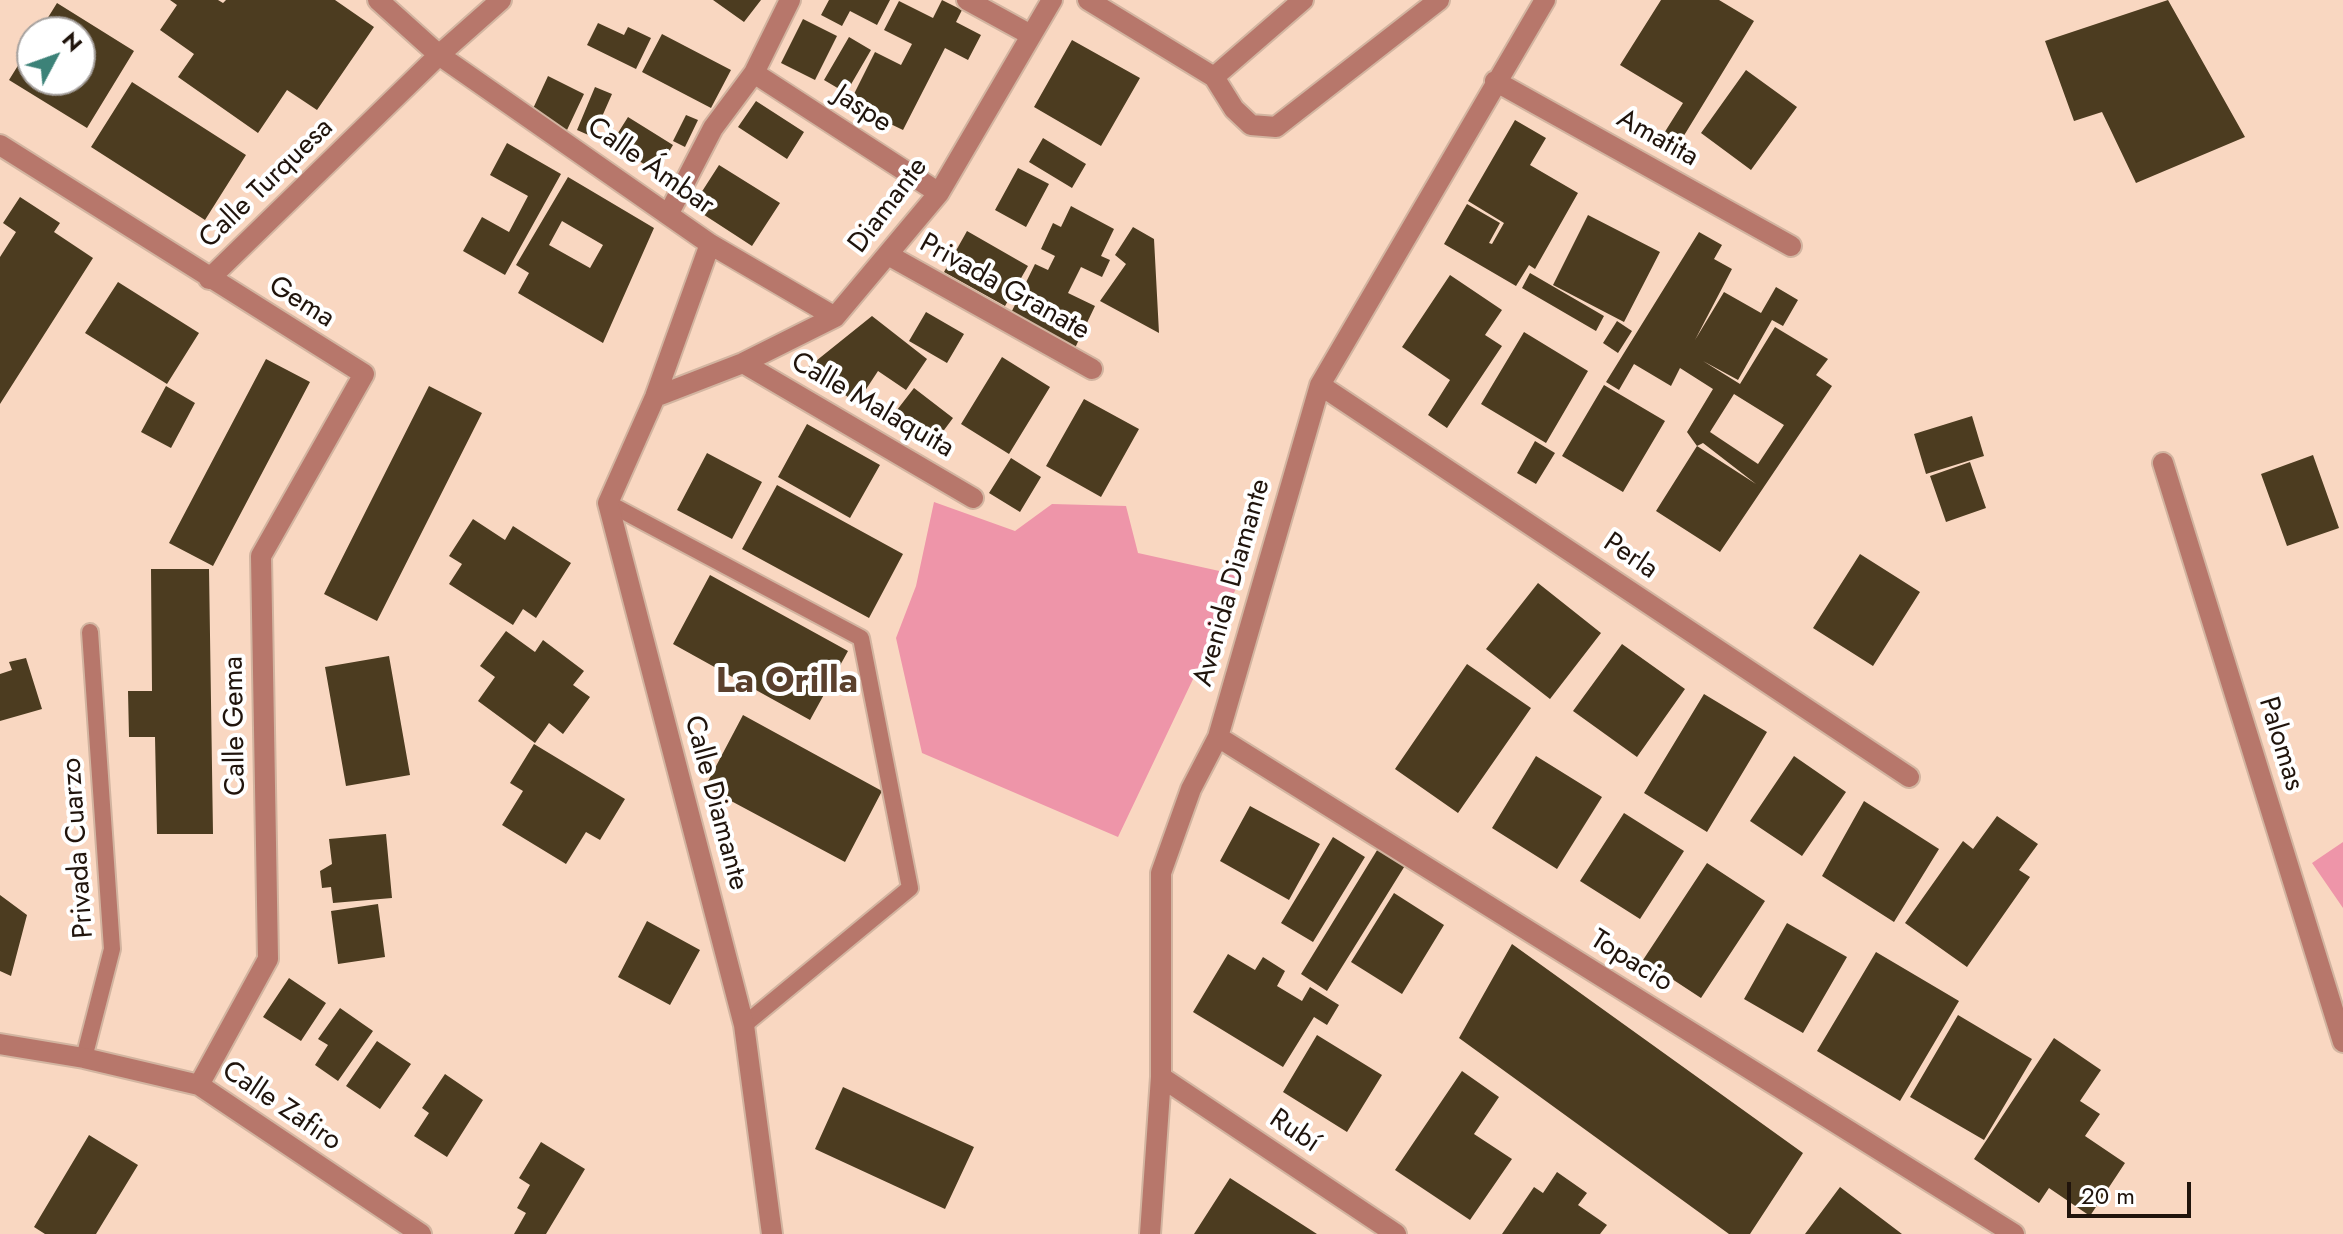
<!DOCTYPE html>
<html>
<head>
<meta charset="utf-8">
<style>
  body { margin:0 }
  #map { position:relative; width:2343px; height:1234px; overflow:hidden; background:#f9d7c1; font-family:Jost,sans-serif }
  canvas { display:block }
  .north { position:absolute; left:16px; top:16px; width:80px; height:80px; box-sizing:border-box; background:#fff; border:2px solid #a6a19e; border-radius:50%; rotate:49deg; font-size:22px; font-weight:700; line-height:32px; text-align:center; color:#20140c }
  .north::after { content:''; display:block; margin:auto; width:28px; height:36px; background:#3c8278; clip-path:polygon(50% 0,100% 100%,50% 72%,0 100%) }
  .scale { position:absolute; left:2067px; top:1182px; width:124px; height:36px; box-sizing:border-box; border:4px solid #20140c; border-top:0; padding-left:10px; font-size:24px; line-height:28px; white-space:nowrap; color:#20140c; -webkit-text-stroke:6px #fff; paint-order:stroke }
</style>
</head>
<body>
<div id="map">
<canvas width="2343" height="1234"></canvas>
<div class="north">N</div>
<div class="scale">20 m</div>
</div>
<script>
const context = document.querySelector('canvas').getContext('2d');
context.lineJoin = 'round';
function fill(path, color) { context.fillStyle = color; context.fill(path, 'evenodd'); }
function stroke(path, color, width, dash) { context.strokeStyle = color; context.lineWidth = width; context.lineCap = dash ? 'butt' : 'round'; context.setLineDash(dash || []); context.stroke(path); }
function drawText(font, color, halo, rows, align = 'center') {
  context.font = font + ' Jost,sans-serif'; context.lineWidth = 8; context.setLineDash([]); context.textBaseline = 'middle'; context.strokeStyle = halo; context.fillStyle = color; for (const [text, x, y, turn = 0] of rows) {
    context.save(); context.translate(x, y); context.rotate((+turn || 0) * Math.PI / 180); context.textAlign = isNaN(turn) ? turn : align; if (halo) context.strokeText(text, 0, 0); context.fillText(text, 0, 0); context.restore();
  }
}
const green = new Path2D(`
  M934 502 1015 531 1052 504 1126 506 1138 553 1242 576 1118 837 922 753 896 638 916 586Z
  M2343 842V908L2312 863Z`);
const building = new Path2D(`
  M170 0H218L223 3 226 0H335L374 27 317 110 287 90 258 133 178 77 194 54 160 30 177 5Z
  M713 0H761L744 22Z
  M829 0H890L877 25 850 11 842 26 821 15Z
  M942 0 962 10 956 22 981 35 968 60 945 48 903 130 849 104 875 52 901 65 912 44 884 30 899 1 933 18Z
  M1661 0H1719L1754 21 1677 147 1661 138 1683 103 1620 65Z
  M2168 0 2245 137 2136 183 2102 112 2074 121 2045 41Z
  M57 3 134 51 87 128 9 80 32 43V80H80V32H39Z
  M803 19 837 36 815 80 781 63Z
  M598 23 624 35 628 27 651 38 636 69 587 45Z
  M662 34 731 70 711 108 642 72Z
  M849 37 871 50 846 93 824 80Z
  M1072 40 1140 78 1101 146 1034 107Z
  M1746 70 1797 107 1751 170 1701 133Z
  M548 76 584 94 567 130 531 113Z
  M132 82 246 155 205 220 91 147Z
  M595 87 612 94 593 137 577 130Z
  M756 101 804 132 787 159 738 127Z
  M686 115 698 120 685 147 673 141Z
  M628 117 673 145 657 172 611 144Z
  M1515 120 1546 138 1530 165 1578 193 1535 269 1529 265 1516 286 1444 244 1467 204 1500 223 1489 243 1492 244 1504 223 1468 201Z
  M1043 138 1086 164 1072 188 1029 162Z
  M507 143 561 174 505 275 463 251 482 217 509 232 528 196 490 175Z
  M719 165 780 203 752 246 692 207Z
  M1018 168 1049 184 1026 227 995 210Z
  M568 177 654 228 603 343 518 293 529 273 516 265ZM562 221 603 245 590 268 549 245Z
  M20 197 60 223 54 232 93 258 0 404V257L16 232 3 223Z
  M1071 206 1114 229 1101 256 1110 260 1102 277 1081 267 1068 293 1095 306 1075 348 1010 315 1035 264 1048 270 1055 256 1041 249 1053 223 1061 227Z
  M1588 215 1660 252 1624 322 1553 285Z
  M1133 227 1154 239 1159 333 1100 301 1126 264 1115 255Z
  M967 231 1028 266 1005 306 944 272Z
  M1699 232 1722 245 1714 259 1732 269 1695 340 1724 292 1761 313 1776 287 1798 300 1783 326 1772 320 1738 380 1703 361 1740 384 1775 327 1828 359 1816 375 1832 386 1720 552 1656 511 1697 446 1687 432 1713 389 1680 368 1671 386 1634 364 1619 390 1606 382ZM1734 394 1784 425 1758 464 1710 432ZM1703 443 1756 484 1697 446Z
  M1530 273 1604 316 1596 331 1522 288Z
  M1450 275 1502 310 1485 335 1502 346 1447 428 1428 415 1450 380 1402 347Z
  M118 282 199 333 167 384 85 333Z
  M926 312 964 334 947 363 909 341Z
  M872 316 927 359 906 390 878 371 857 403 806 369Z
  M1617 321 1632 331 1618 353 1603 343Z
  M1524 332 1588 371 1546 443 1481 404Z
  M1002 357 1050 387 1009 454 961 424Z
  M266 359 310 382 213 566 169 543Z
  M1604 385 1665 421 1623 492 1562 456Z
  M166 386 195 403 171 448 141 432Z
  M429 386 482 413 377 621 324 594Z
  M914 388 953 418 930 449 890 419Z
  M1084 399 1139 429 1101 497 1046 466Z
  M1972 416 1984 456 1926 474 1914 434Z
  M807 424 880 465 850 518 778 477Z
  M1535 441 1555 453 1536 484 1517 473Z
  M707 453 762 482 732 539 677 510Z
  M2313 455 2339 528 2287 546 2261 474Z
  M1011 458 1041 477 1020 512 989 493Z
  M1970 462 1986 508 1946 522 1930 476Z
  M777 485 903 554 869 618 742 549Z
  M473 519 505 540 513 526 571 563 536 618 523 609 513 625 449 584 462 564 449 556Z
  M1860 554 1920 592 1873 666 1813 628Z
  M151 569H209L213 834H157L155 737H129L128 691H152Z
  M710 575 848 651 810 720 673 644Z
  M1538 583 1601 633 1550 699 1486 649Z
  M506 631 535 652 543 640 584 671 573 685 590 697 563 734 549 723 535 743 478 701 495 677 480 666Z
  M1622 644 1685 689 1637 757 1573 711Z
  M389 656 410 775 346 786 325 667Z
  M26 658 42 709 0 721V674L12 670 9 662Z
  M1467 664 1531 708 1458 813 1395 769Z
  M1704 694 1767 732 1707 832 1644 793Z
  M743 715 882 791 845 862 705 787Z
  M534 744 625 799 600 840 586 832 566 864 502 825 523 791 510 783Z
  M1536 756 1602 797 1557 869 1492 828Z
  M1794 756 1846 792 1802 856 1750 821Z
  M1864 801 1939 849 1894 922 1822 876Z
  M1250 806 1320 844 1289 900 1220 861Z
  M1624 813 1684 851 1640 919 1580 881Z
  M1997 816 2038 844 2019 870 2030 877 1967 967 1905 923 1963 841 1973 849Z
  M386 834 392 898 333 903 331 887 322 888 320 871 332 864 329 839Z
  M1333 837 1365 857 1313 942 1281 923Z
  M1379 847 1406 864 1327 991 1301 974Z
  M1707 863 1765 901 1701 998 1643 960Z
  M1394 893 1444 925 1402 994 1351 962Z
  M0 895 27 915 11 976 0 971Z
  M378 904 385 957 338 964 331 911Z
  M647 921 700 950 670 1005 618 977Z
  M1787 923 1847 957 1803 1033 1744 999Z
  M1512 944 1803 1153 1750 1234H1729L1459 1038Z
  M1876 952 1959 1001 1900 1101 1817 1051Z
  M1228 954 1255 970 1263 957 1285 971 1277 986 1302 1001 1310 987 1339 1005 1327 1025 1314 1017 1283 1067 1193 1012Z
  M289 978 326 1003 301 1041 263 1017Z
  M340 1008 373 1031 338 1081 315 1065 328 1045 318 1039Z
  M1958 1015 2032 1059 1984 1140 1910 1097Z
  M1317 1035 1382 1075 1347 1132 1283 1092Z
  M2054 1038 2101 1070 2080 1101 2100 1114 2085 1136 2125 1163 2090 1216 2049 1188 2039 1203 1974 1159Z
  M377 1041 411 1064 380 1109 346 1086Z
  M1462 1071 1499 1097 1474 1134 1512 1159 1470 1220 1395 1170Z
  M445 1074 483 1100 447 1157 414 1136 429 1113 422 1108Z
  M843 1087 974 1147 945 1209 815 1149Z
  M89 1135 138 1165 96 1234H45L34 1227Z
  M541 1142 585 1169 546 1234H514L526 1213 517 1208 530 1185 519 1178Z
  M1557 1172 1587 1193 1578 1205 1607 1225 1600 1234H1502L1534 1187 1543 1193Z
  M1230 1178 1317 1234H1194Z
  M1840 1187 1902 1234H1805Z`);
const service = new Path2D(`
  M608 503 861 638 910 888 744 1025
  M84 1058 112 949 90 632`);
const minor = new Path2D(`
  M378 0 439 55 710 244 835 317
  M967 0 1029 34
  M1088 0 1214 77 1234 109 1251 125 1276 127 1439 0
  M754 73 939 193
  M1214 77 1303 0
  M1495 81 1791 246
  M0 145 364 374 261 556 268 959 199 1085
  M669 213 713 128 754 73 790 0
  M710 244 655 397 608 503 744 1025 772 1234
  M890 256 1092 369
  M209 279 439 55 501 0
  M743 363 973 498
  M1320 385 1909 777
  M655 397 743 363 835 317 939 193 1052 0
  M2163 463 2343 1042
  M1218 737 2014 1234
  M0 1044 84 1058 199 1085 421 1234
  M1161 1077 1396 1234
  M1150 1234 1161 1077V873L1191 789 1218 737 1320 385 1545 0`);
const streetNames = [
  ["Jaspe",862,110,33],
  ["Amatita",1657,139,29],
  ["Calle Ámbar",650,167,35],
  ["Calle Turquesa",267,184,-44],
  ["Diamante",889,206,-53],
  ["Privada Granate",1004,288,29],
  ["Gema",301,303,32],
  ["Calle Malaquita",872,406,30],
  ["Perla",1630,557,34],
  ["Avenida Diamante",1233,583,-74],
  ["Calle Gema",236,726,-91],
  ["Palomas",2280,744,73],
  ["Calle Diamante",715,803,75],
  ["Privada Cuarzo",79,848,-94],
  ["Topacio",1631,962,32],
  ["Calle Zafiro",281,1107,34],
  ["Rubí",1294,1132,34]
];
const districtNames = [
  ["La Orilla",787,683]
];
fill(green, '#ee95a9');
fill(building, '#4c3c20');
stroke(service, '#d2b4a0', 20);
stroke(minor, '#d2b4a0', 24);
stroke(service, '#b7776b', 16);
stroke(minor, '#b7776b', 20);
drawText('28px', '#20140c', '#fff', streetNames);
drawText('bold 36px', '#5b402d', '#fff', districtNames);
</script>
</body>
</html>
